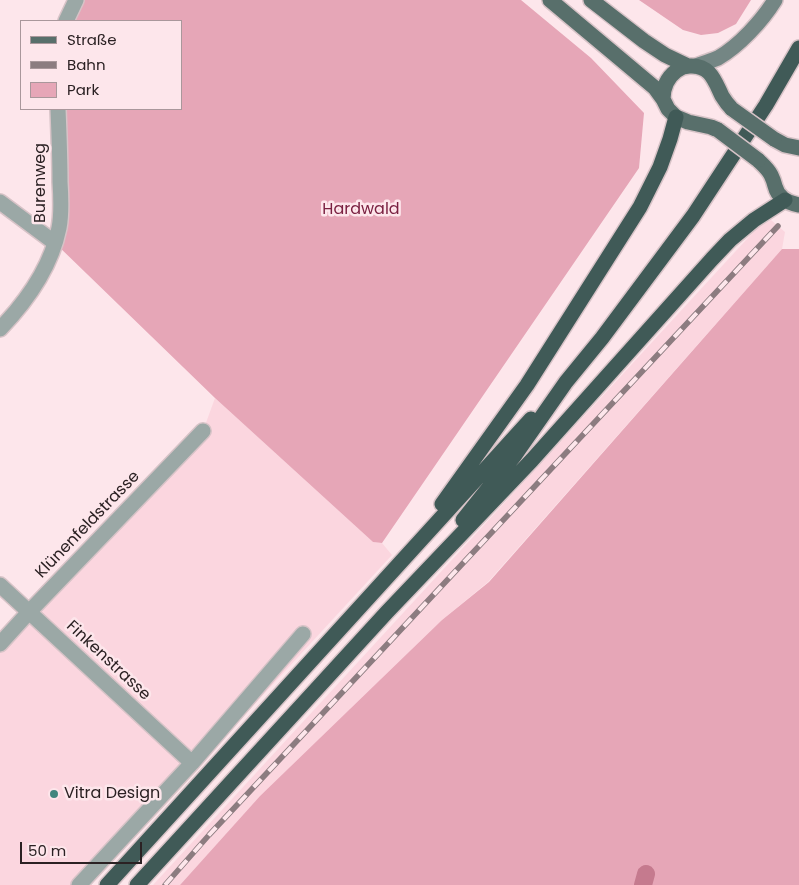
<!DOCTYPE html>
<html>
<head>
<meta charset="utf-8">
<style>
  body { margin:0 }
  #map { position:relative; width:799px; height:885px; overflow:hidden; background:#fde6eb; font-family:Poppins,sans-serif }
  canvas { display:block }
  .legend { position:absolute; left:20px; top:20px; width:162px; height:90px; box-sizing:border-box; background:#fde6eb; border:1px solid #a9979b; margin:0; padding:6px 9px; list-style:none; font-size:15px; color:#2b2123 }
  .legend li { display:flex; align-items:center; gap:10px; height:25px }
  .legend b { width:25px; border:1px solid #a9979b }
  .scale { position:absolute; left:20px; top:842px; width:122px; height:22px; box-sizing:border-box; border:2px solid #2b2123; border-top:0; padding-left:6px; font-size:15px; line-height:18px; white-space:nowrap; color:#2b2123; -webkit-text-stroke:4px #fde6eb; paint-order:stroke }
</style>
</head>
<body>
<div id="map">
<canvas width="799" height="885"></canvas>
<ul class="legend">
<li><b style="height:6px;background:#586f6b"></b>Straße</li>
<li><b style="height:6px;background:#8c7c80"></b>Bahn</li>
<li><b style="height:14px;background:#e6a6b7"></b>Park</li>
</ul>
<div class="scale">50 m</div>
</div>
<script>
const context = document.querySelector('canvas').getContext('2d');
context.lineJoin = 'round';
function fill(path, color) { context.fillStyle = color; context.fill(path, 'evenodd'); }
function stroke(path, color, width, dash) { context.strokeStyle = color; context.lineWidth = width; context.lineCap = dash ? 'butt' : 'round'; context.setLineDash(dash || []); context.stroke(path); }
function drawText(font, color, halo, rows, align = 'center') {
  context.font = font + ' Poppins,sans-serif'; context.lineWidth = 5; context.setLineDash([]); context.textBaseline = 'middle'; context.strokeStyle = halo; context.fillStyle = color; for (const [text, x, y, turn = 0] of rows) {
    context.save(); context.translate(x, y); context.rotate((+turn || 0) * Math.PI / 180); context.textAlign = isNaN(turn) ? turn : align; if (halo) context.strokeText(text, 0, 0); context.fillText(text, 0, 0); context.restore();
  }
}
const built = new Path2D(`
  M771 220 785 232 782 249 488 582 442 620 260 796 180 885H153L757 228Z
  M215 398 373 542 382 543 392 555 88 885H0V644L203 431Z`);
const green = new Path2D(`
  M76 0H521L591 58 644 113 639 168 382 543 373 542 215 398 55 243 58 109H181V21H66Z
  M639 0H751L736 24 718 33 701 35 683 30Z
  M782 249H799V885H180L260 796 442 620 489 582Z`);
const canal = new Path2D(`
  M643 885 646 874`);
const street = new Path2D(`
  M66 21 76 0
  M0 202 55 243
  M0 329C27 301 51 267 59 228 62 213 61 197 60 182 60 157 59 133 58 109
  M0 585 192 763
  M0 644 29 612 203 431
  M79 885 192 763 303 634`);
const secondary = new Path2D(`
  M696 66C703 63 711 61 718 58 739 46 762 21 775 0`);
const primary = new Path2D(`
  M550 0 655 88 663 99 668 109 676 117 688 122 711 127 718 130
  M591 0 644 41 665 55 688 66
  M663 99C663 88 667 78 676 71 680 68 685 66 690 66 711 65 715 82 722 96 725 101 728 105 732 109
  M774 139 785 145 799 148
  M758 160C763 165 768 169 771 175 773 179 774 182 775 186 778 198 788 203 799 205`);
const highway = new Path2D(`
  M442 504 527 385 640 207 660 167 670 139 676 117
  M463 520 515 455 566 382 602 338 693 216 766 105 799 48
  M107 885 531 419
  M137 885 387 612 532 460 712 259 730 240 754 220 785 200`);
const rail = new Path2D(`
  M165 885 209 835 778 226`);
const primaryBridge = new Path2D(`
  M732 109 774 139
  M718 130 758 160`);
const markers = [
  [54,794,5,"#40867e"]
];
const streetNames = [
  ["Burenweg",41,183,-90],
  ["Klünenfeldstrasse",88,525,-46],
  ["Finkenstrasse",108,661,43]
];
const parkNames = [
  ["Hardwald",361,210]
];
const poiNames = [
  ["Vitra Design",64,794]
];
fill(built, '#fbd6df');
fill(green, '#e6a6b7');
stroke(canal, '#c57a8e', 18);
stroke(street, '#d7c3c7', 18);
stroke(secondary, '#d7c3c7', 18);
stroke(primary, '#d7c3c7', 18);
stroke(highway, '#d7c3c7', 18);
stroke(street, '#9ba8a6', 15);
stroke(secondary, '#748684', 15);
stroke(primary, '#586f6b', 15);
stroke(highway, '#405a57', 15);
stroke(rail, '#8c7c80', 5.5);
stroke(rail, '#fde6eb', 4, [11]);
stroke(primaryBridge, '#d7c3c7', 18, []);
stroke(primaryBridge, '#586f6b', 15);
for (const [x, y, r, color] of markers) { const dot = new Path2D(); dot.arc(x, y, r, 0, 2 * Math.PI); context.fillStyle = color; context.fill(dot); stroke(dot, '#fde6eb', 2); }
drawText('16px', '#2b2123', '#fde6eb', streetNames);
drawText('16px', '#7a2041', '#fde6eb', parkNames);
drawText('16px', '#2b2123', '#fde6eb', poiNames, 'left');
</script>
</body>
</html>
